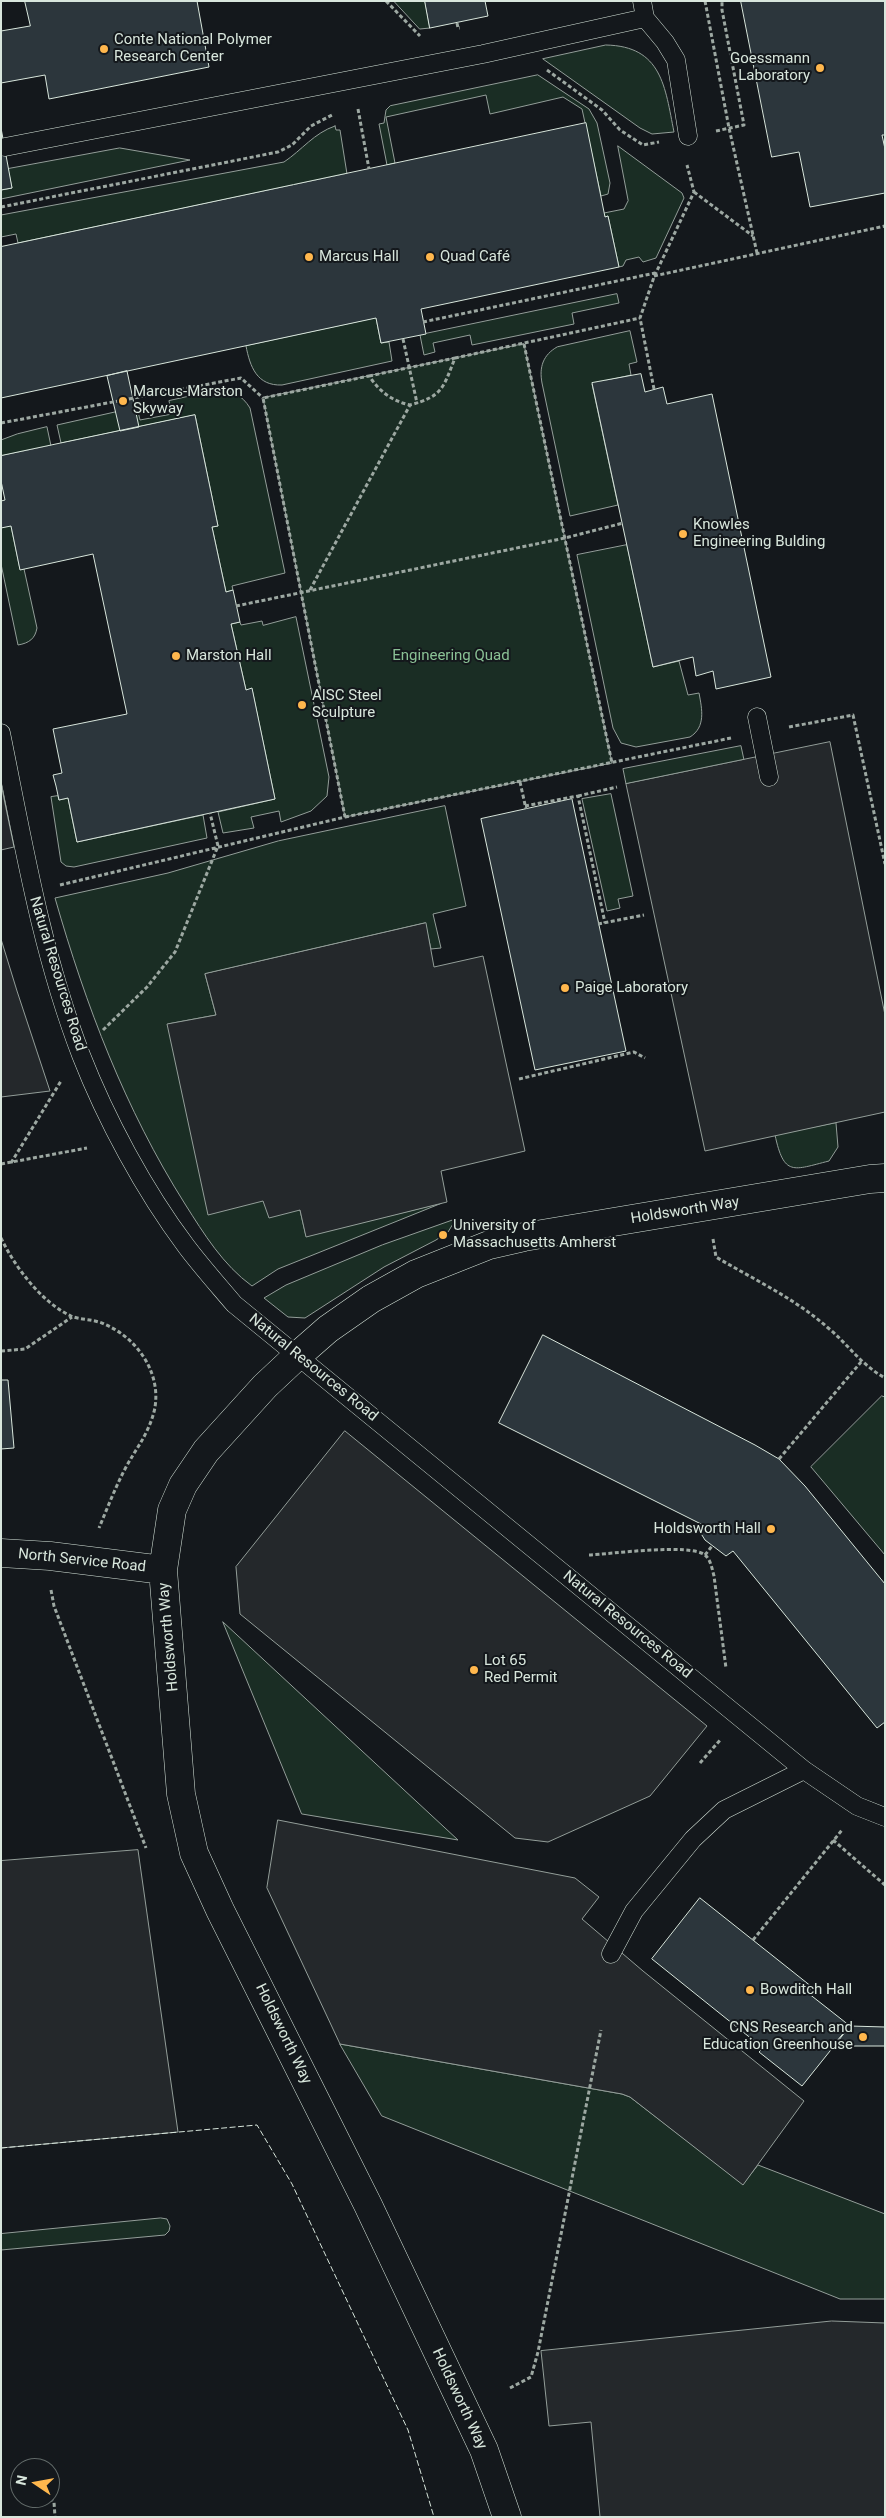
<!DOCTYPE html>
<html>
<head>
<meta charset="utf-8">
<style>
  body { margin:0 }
  #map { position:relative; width:886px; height:2518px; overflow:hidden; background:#14181c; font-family:Roboto,sans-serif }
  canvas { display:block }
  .frame { position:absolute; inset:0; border:2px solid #d8e6dc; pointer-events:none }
  .north { position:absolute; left:10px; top:2458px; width:50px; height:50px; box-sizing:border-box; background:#14181c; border:1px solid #626a69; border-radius:50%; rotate:282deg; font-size:14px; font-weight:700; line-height:20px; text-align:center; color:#d8e6dc }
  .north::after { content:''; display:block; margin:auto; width:18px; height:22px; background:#ffb74d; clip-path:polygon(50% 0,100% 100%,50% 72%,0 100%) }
</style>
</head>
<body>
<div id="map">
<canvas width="886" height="2518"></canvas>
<div class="frame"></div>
<div class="north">N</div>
</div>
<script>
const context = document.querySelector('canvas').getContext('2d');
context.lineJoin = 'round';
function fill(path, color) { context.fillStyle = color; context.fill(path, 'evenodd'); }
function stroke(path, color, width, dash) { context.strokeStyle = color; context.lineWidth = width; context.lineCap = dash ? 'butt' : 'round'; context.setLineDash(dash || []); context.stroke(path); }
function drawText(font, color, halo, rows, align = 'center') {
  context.font = font + ' Roboto,sans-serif'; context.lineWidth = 4; context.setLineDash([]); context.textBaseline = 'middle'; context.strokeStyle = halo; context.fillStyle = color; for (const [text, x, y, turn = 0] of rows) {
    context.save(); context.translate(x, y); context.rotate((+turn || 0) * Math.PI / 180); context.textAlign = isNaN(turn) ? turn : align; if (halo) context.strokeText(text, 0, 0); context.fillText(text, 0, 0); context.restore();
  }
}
const green = new Path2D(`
  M394 1H425L430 28 420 29Z
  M606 45C662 46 665 87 674 132L652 134 640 128 543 59Z
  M538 75 589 109 597 123 610 183 608 194 601 196 582 109 563 97 490 114 486 95 386 117 395 163 387 165 379 124 384 123 386 110 390 106Z
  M335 126 336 130H340L347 174 18 243 16 234 1 237V215L284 162C302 150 314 133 335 126Z
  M618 146 682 193 684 198 656 258 643 262 639 257 626 260 623 266 619 267 608 216 605 217 604 213 624 209 628 201Z
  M120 148 190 160 1 199V190L12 188 8 169Z
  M617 294 619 303 572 313 574 324 472 345 470 335 433 343 435 352 424 355 420 335Z
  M376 318 381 343 389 342 392 361 282 385C257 386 250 367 246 346Z
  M630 331 637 362 629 364 631 375 592 384 618 505 570 516 542 383C539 367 543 355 557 347Z
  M524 344 612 763 345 817 263 398Z
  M217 390C232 390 242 395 250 408L285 573 232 586 233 590 226 592 212 527 218 526 195 415 61 443 57 425 137 407 140 420 172 414 169 401Z
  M47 427 51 446 1 456V440L17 434Z
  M11 526 20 569H24L37 628C35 639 29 643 18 645L1 564V528Z
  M627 545 653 667 679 661 688 695 699 693C702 709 706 727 690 737L636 747 621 743 613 728 577 555Z
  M296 617 329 777 327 796 311 811 281 822 279 811 251 817 254 828 223 833 218 812 275 799 252 689 246 690 231 624 240 622 241 625 262 621 263 625Z
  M741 746 744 760 626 784 623 769Z
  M611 794 633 896 618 899 620 908 607 911 582 799Z
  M58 796 59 800 68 798 77 842 203 815 207 838 74 867 66 866 61 862 51 797Z
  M445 806 466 906 433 914 441 948 431 949 425 923 205 974 216 1015 168 1024 263 1201 300 1210 306 1236 442 1203 278 1269 252 1286C223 1265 204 1234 185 1204 125 1109 86 1006 55 898L168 873 278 841Z
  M836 1123 838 1147 829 1161C793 1170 784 1177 775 1135Z
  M456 1219 448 1232 436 1240 384 1267 305 1318 288 1317 264 1298 286 1285 382 1245Z
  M882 1396 885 1397V1555L811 1467Z
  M223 1622 458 1840 302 1814Z
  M340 2044 622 2094 630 2097 743 2184 758 2165 885 2214V2299H840L382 2116Z
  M161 2218 167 2219 170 2226 169 2231 165 2235 1 2250V2234Z`);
const parking = new Path2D(`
  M830 742 885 1015V1112L705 1151 626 784Z
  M1 784 14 847 1 850Z
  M426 923 434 967 483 956 525 1151 441 1171 447 1202 306 1237 300 1210 269 1218 263 1201 208 1215 167 1024 216 1015 205 974Z
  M1 939 17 991 50 1091 1 1097Z
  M345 1431 707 1726 650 1796 548 1842 515 1838 240 1614 236 1567Z
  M278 1820 575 1878 599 1897 582 1919 643 1971 804 2101 743 2185 630 2097 622 2094 340 2044 267 1888Z
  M138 1850 178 2132 1 2148V1861Z
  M832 2321 885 2323V2517H600L591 2422 549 2426 541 2351Z`);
const building = new Path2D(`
  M25 1H197L209 67 49 99 45 75 1 83V31L30 26Z
  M425 1H485L488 16 430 28Z
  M741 1H885V135H882L885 149V193L810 207 799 152 772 157Z
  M586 123 605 217 608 216 619 267 421 309 426 334 381 343 376 318 1 398V247Z
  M1 128 12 188 1 190Z
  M127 371 139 427 120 431 107 376Z
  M641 374 645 392 663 387 667 404 712 394 771 677 716 689 713 671 696 676 693 657 653 667 592 383Z
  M195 415 218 526 212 527 226 592 233 590 240 622 231 624 246 690 252 688 275 799 77 842 68 798 59 800 56 786 53 775 62 773 53 729 127 714 93 554 20 570 11 526 1 528V501L5 500 1 481V456Z
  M572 799 626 1051 535 1070 481 819Z
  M543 1335 755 1445 779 1459 805 1486 885 1584V1722L877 1728 733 1551 726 1556 705 1540 700 1532 703 1525 499 1423Z
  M1 1380H8L14 1448 1 1449Z
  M700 1898 812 1987 808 1993 850 2026 802 2086 759 2052 763 2048 652 1959Z
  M850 2026 885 2027V2046H833Z`);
const path = new Path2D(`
  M386 1 420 36
  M705 1 729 128 757 253
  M457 23 458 28H460
  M547 70 602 110 620 130 643 145 659 142
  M358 109 369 169
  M716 131 744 125 722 10V1
  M694 192 753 236
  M1 207 278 152 292 145 311 126 332 115
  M654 276 885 226
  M423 322 655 273
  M403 339 417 403
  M524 344 612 763
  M369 376 455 358
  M654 389 640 318 654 277 694 192 687 165
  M1 423 241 378 263 398
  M310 590 410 405C443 396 443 388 455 358L640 318
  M236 606 565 538 623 523
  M789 727 853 715 885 864
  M520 782 526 809
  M578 796 617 787
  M525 806 578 796 605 923
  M345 817 731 738
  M60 885 345 817 263 398 369 376C380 392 392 401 410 405
  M598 924 644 915
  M103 1030 147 987 175 952 218 846 210 813
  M519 1079 634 1052 645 1058
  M11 1163 61 1081
  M1 1164 87 1148
  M1 1238C15 1267 41 1302 71 1316 80 1320 94 1319 104 1324 138 1338 163 1375 154 1412 147 1437 136 1448 125 1469 115 1488 107 1509 99 1528
  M713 1239 716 1257C753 1279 794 1298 827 1327 848 1344 860 1364 885 1378
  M1 1351 25 1349 72 1317
  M779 1459 861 1362
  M589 1555C611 1554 690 1543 705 1555 711 1560 712 1569 714 1576L726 1668
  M705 1555 712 1546
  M51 1590 54 1606 146 1848
  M700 1763 721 1739
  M833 1840 885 1885
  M753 1940 842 1830
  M510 2388 531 2377 538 2352 601 2030
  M23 2467 24 2468
  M50 2498 54 2502 55 2517`);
const lane = new Path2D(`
  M642 1 645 18 665 42 676 60 688 136
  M5 147 483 54 645 18
  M757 717 769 777
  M1 733C23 841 41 951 81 1055 106 1119 144 1190 186 1246 201 1266 218 1285 234 1304L804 1770 857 1806 885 1817
  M611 1954 634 1911 693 1839 724 1810 804 1770`);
const street = new Path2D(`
  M1 1553 50 1556 163 1570
  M507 2517 484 2450 368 2205 220 1910 194 1853 181 1794 163 1570 172 1510 183 1485 206 1451 265 1386 296 1357 328 1329 371 1299 416 1274 489 1245 524 1237 870 1179 885 1178`);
const fence = new Path2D(`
  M1 2148 257 2125 292 2184 408 2430 434 2517`);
const markers = [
  [104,49,5,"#ffb74d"],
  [820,68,5,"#ffb74d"],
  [309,257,5,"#ffb74d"],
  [430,257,5,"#ffb74d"],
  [123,401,5,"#ffb74d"],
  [683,534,5,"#ffb74d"],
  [176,656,5,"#ffb74d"],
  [302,705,5,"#ffb74d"],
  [565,988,5,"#ffb74d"],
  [443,1235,5,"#ffb74d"],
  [771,1529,5,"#ffb74d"],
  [474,1670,5,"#ffb74d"],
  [750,1990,5,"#ffb74d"],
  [863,2037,5,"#ffb74d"]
];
const poiNames = [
  ["Conte National Polymer",114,40],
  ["Research Center",114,57],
  ["Goessmann",810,59,"right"],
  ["Laboratory",810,76,"right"],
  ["Marcus Hall",319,257],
  ["Quad Café",440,257],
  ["Marcus-Marston",133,392],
  ["Skyway",133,409],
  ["Knowles",693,525],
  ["Engineering Bulding",693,542],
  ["Marston Hall",186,656],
  ["AISC Steel",312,696],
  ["Sculpture",312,713],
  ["Paige Laboratory",575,988],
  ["University of",453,1226],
  ["Massachusetts Amherst",453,1243],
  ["Holdsworth Hall",761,1529,"right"],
  ["Lot 65",484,1661],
  ["Red Permit",484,1678],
  ["Bowditch Hall",760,1990],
  ["CNS Research and",853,2028,"right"],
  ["Education Greenhouse",853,2045,"right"]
];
const parkNames = [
  ["Engineering Quad",451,656]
];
const streetNames = [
  ["Natural Resources Road",57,974,73],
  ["Holdsworth Way",685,1211,-9],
  ["Natural Resources Road",313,1368,39],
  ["North Service Road",82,1561,6],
  ["Natural Resources Road",627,1625,39],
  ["Holdsworth Way",169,1637,-95],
  ["Holdsworth Way",283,2034,64],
  ["Holdsworth Way",459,2399,65]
];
fill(green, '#1a2d24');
stroke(green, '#939e99', 1);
fill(parking, '#24282b');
stroke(parking, '#939e99', 1);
fill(building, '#2c363c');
stroke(building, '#d8e6dc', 1);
stroke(lane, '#d8e6dc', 19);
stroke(street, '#d8e6dc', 29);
stroke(path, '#9da8a2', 3, [4, 2.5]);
stroke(lane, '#14181c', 18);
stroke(street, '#14181c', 28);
stroke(fence, '#d8e6dc', 1, [6, 2.5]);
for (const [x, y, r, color] of markers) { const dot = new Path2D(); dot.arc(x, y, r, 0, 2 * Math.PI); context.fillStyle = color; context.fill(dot); stroke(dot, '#14181c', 2); }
drawText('15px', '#d8e6dc', '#14181c', poiNames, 'left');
drawText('15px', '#8ac095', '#14181c', parkNames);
drawText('15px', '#d8e6dc', '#14181c', streetNames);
</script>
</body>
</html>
